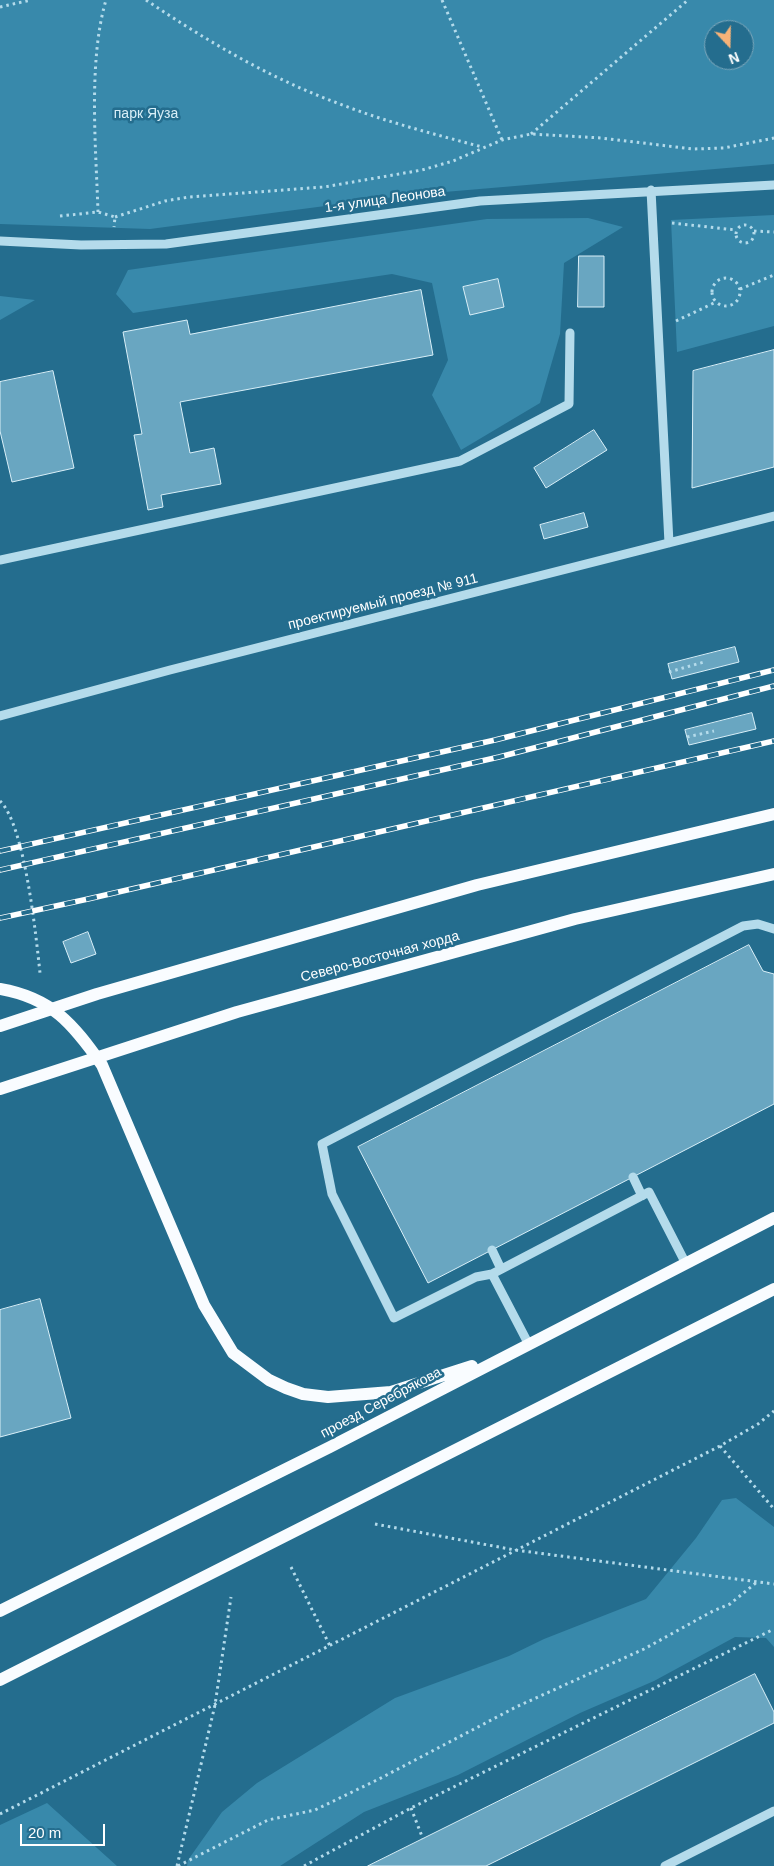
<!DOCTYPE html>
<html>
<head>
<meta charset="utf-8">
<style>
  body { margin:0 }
  #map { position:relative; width:774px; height:1866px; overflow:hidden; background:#246d8e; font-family:Arial,sans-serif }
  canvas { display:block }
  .north { position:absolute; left:704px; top:20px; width:50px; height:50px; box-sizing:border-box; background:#246d8e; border:1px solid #7ca7bb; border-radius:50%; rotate:159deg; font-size:14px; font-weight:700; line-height:20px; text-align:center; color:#fff }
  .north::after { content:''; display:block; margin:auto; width:18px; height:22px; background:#f6b278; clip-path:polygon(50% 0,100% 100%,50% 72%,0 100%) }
  .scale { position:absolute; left:20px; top:1824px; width:85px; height:22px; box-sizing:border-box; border:2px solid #fff; border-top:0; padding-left:6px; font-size:15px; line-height:18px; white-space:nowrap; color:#fff; -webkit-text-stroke:4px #246d8e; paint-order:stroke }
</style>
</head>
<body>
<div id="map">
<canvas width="774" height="1866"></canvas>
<div class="north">N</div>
<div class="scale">20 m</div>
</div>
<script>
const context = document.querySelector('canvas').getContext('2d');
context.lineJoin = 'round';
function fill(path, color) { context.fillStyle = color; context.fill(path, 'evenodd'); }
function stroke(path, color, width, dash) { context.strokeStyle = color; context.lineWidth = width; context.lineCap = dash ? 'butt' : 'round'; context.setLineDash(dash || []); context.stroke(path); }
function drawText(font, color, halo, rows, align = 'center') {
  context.font = font + ' Arial,sans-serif'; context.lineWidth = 5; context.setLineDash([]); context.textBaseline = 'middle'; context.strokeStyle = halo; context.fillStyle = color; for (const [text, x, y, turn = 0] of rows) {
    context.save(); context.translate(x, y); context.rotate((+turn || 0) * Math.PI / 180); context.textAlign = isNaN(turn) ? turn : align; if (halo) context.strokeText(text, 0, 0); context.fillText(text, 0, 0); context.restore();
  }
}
const green = new Path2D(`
  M0 0H774V164L409 195 150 229 0 224ZM714 30H744V60H714Z
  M774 215V326L677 352 671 220Z
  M588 218 623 227 564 263 560 334 540 403 461 450 432 395 448 360 432 283 392 274 133 313 116 294 128 270 487 219Z
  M0 296 35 300 0 320Z
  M736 1498 774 1527V1647L766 1638 735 1637 654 1681 580 1713 458 1775 364 1812 280 1866H187L188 1860 222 1812 257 1783 395 1698 509 1656 544 1639 646 1599 696 1538 722 1500Z
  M47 1803 117 1866H0V1825Z`);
const building = new Path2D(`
  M579 256H604V307H578Z
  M498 279 504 307 470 315 463 287Z
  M421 290 433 355 180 402 190 453 214 448 221 484 161 495 163 507 148 510 134 435 142 434 123 332 187 320 190 334Z
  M774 350V467L692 488 693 371Z
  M53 371 74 468 12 482 0 431V382Z
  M594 430 607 450 546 488 534 468Z
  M584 513 588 527 544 539 540 525Z
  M735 647 739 662 672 679 668 664Z
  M752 713 756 729 689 745 685 730Z
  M88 932 96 954 71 963 63 942Z
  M749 945 763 971 774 974V1104L428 1283 358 1147Z
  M40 1299 71 1418 0 1437V1310Z
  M755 1674 774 1712V1723L634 1793 486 1866H368Z`);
const path = new Path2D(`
  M146 0C207 41 271 79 340 104 386 122 434 134 482 147
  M442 0 502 140
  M0 7 31 0
  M531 134 688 0
  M98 212C96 148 88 61 106 0
  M60 216 98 212 115 217 114 227
  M115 217 165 201 189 197 324 187 422 170 453 161 502 140 531 134 601 138 693 149 724 148 774 138
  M672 223 736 230
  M736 234a9 9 0 1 1 18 0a9 9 0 1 1-18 0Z
  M754 231 774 232
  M712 292a14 14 0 1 1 28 0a14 14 0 1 1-28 0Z
  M740 289 774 275
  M676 321 716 302
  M669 672 704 662
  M687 737 714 731
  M0 801C25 825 36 936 40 973
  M720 1446 774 1509
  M375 1524 515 1550 774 1584
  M291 1567 330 1646
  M411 1808 423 1839
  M0 1814 720 1446 758 1424 774 1411
  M177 1866 215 1705 231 1597
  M178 1866 268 1820 315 1810 379 1779 516 1707 644 1649 713 1611 730 1604 757 1582
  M304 1866 411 1808 774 1629`);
const minor = new Path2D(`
  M651 190 669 543
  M0 241 81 245 166 244 480 201 774 185
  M0 560 460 461 569 404 570 333
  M0 716 170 670 774 516
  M633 1177 642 1196
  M492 1250 501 1269
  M492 1274 476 1277 394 1318 332 1194 322 1144 743 926 758 924 774 929
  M528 1343 492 1274 649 1192 685 1262
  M665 1866 774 1811`);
const major = new Path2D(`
  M0 989C52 998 73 1024 102 1065L204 1305 233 1353 269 1380 286 1388 303 1394 328 1397 391 1392 472 1366
  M0 1611 330 1447 774 1218
  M0 1680 774 1289`);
const rail = new Path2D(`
  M0 851 495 740 774 670
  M0 870 499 757 774 686
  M0 918 88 899 774 741`);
const majorBridge = new Path2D(`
  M0 1026 97 994 477 885 774 814
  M0 1089 237 1012 575 919 774 874`);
const parkNames = [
  ["парк Яуза",146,114]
];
const streetNames = [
  ["1-я улица Леонова",385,200,-8],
  ["проектируемый проезд № 911",383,602,-14],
  ["Северо-Восточная хорда",380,957,-15],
  ["проезд Серебрякова",381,1403,-28]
];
fill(green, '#3889ab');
fill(building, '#69a6c1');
stroke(building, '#d9eff8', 1);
stroke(path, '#b4dbeb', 3, [2.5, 4]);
stroke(minor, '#b4dbeb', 9);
stroke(major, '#f9fcff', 12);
stroke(rail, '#fff', 5.5);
stroke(rail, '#246d8e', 4, [11]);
stroke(majorBridge, '#f9fcff', 12);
drawText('14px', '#d9eff8', '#246d8e', parkNames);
drawText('14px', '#fff', '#246d8e', streetNames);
</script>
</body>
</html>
